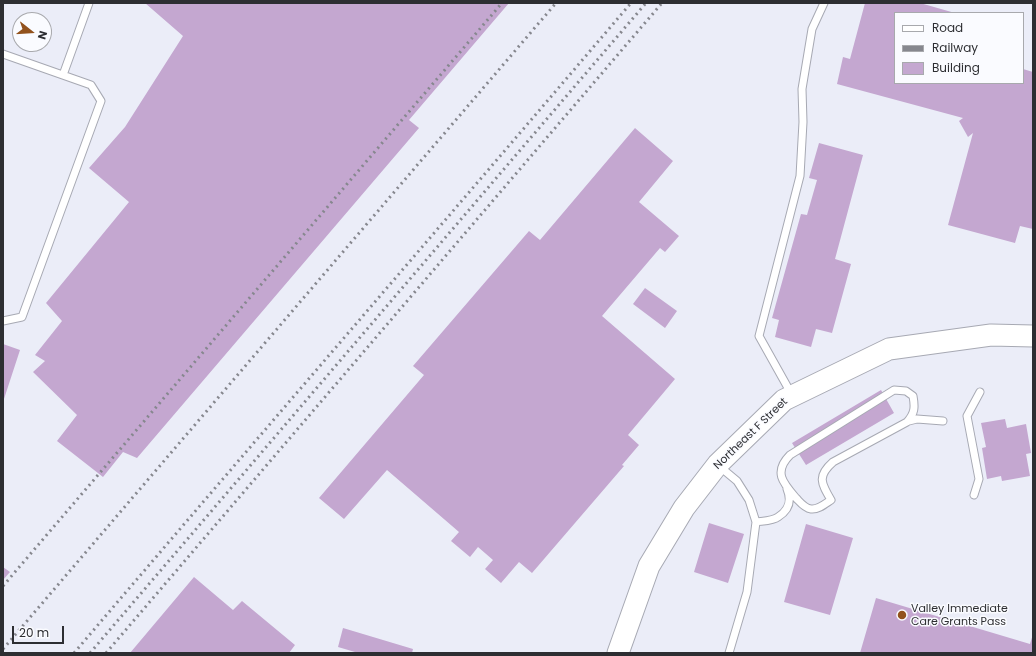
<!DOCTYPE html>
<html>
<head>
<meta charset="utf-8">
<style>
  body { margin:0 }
  #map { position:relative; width:1036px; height:656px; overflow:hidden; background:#ebedf8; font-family:Poppins,sans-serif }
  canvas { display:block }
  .frame { position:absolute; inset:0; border:4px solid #2d2e32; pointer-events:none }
  .legend { position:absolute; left:894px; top:12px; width:130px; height:72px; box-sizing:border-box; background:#fafbff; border:1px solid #a8a9ad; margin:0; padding:5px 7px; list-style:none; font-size:12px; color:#2d2e32 }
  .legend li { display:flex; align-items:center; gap:8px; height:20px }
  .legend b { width:20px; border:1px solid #a8a9ad }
  .north { position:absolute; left:12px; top:12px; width:40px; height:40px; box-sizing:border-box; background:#fafbff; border:1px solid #a8a9ad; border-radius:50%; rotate:107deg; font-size:11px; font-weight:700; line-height:16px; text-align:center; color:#2d2e32 }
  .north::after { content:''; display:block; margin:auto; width:14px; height:18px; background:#92521d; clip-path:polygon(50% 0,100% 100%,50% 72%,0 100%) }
  .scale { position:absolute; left:12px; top:626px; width:52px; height:18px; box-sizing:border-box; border:2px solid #2d2e32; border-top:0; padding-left:5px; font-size:12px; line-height:14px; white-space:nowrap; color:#2d2e32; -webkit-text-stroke:3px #fafbff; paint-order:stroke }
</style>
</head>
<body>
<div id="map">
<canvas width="1036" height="656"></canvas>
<div class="frame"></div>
<ul class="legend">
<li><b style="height:5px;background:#fff"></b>Road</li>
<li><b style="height:5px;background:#86878e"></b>Railway</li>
<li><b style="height:11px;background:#c4a7d0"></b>Building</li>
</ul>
<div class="north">N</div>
<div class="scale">20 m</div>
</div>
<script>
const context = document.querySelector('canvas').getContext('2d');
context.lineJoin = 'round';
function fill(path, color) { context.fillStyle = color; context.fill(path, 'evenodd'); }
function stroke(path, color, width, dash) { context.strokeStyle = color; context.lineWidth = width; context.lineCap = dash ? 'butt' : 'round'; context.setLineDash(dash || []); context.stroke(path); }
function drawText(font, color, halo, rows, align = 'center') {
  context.font = font + ' Poppins,sans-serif'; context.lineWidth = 3; context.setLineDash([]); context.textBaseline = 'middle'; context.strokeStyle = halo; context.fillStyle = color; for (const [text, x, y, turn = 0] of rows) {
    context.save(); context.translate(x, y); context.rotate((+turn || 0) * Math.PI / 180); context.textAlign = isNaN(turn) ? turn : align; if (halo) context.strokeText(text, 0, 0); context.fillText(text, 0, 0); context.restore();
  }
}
const building = new Path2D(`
  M145 3H509L409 120 419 128 137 458 123 452 103 477 57 441 77 415 33 372 45 361 35 355 62 321 46 303 129 202 89 168 125 127 183 36Z
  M865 3H920L955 13H895V83H1023V69L1033 72V229L1020 226 1015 243 948 225 973 133 968 137 959 121 963 118 837 84 843 57 850 59Z
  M635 128 673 161 639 202 679 236 665 252 660 248 602 316 675 379 628 435 639 445 622 465 624 466 532 573 519 562 501 583 485 569 493 560 478 547 470 557 451 541 459 532 387 470 344 519 319 498 424 375 413 366 529 231 540 240Z
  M819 143 863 155 835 259 851 264 832 333 816 329 811 347 775 337 779 320 772 318 801 214 807 215 817 180 809 178Z
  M645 288 677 311 665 328 633 304Z
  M3 344 20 350 3 402Z
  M881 390 894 413 806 465 792 443Z
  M1005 419 1007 428 1026 424 1031 453 1026 454 1030 476 1002 481 1001 476 987 479 982 448 986 447 981 423Z
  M709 523 744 534 728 583 694 572Z
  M806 524 853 538 830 615 784 602Z
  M3 567 10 572 3 580Z
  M194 577 233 610 242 601 295 645 289 653H130Z
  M876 598 1030 644 1033 634V653H860Z
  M343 628 413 649 412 653H354L355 652 338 647Z`);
const lane = new Path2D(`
  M3 54 91 85 101 101 22 317 3 321
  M63 75 89 3
  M894 390 906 391 913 396C915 407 915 413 907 422L833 462C817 476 821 483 831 500 825 504 818 510 811 509 804 508 800 502 796 498 783 483 773 472 790 455Z
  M792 395 759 336 800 176 803 122 802 89 812 29 824 3
  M909 421 917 419 943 421
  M719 466 737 481 749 500 756 522 747 592 729 653
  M974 495 979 479 967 416 980 392
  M756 522C762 521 773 521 778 517 789 510 792 501 787 489`);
const secondary = new Path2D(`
  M618 653 649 566 684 508 718 464 784 400 889 349 991 335 1033 336`);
const rail = new Path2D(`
  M3 586 502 3
  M3 649 556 3
  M74 653C259 436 446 220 631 3
  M90 653 646 3
  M106 653 662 3`);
const markers = [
  [902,615,5,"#92521d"]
];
const streetNames = [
  ["Northeast F Street",751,434,-44]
];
const poiNames = [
  ["Valley Immediate",911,609],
  ["Care Grants Pass",911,622]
];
fill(building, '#c4a7d0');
stroke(lane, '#a7a9b3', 9);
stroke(secondary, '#a7a9b3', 23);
stroke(lane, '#fff', 7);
stroke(secondary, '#fff', 21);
stroke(rail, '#86878e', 3, [2, 4]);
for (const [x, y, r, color] of markers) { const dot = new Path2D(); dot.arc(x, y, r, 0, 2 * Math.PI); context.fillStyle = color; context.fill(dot); stroke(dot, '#fafbff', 1.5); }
drawText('11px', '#2d2e32', '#fafbff', streetNames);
drawText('11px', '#2d2e32', '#fafbff', poiNames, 'left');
</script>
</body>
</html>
